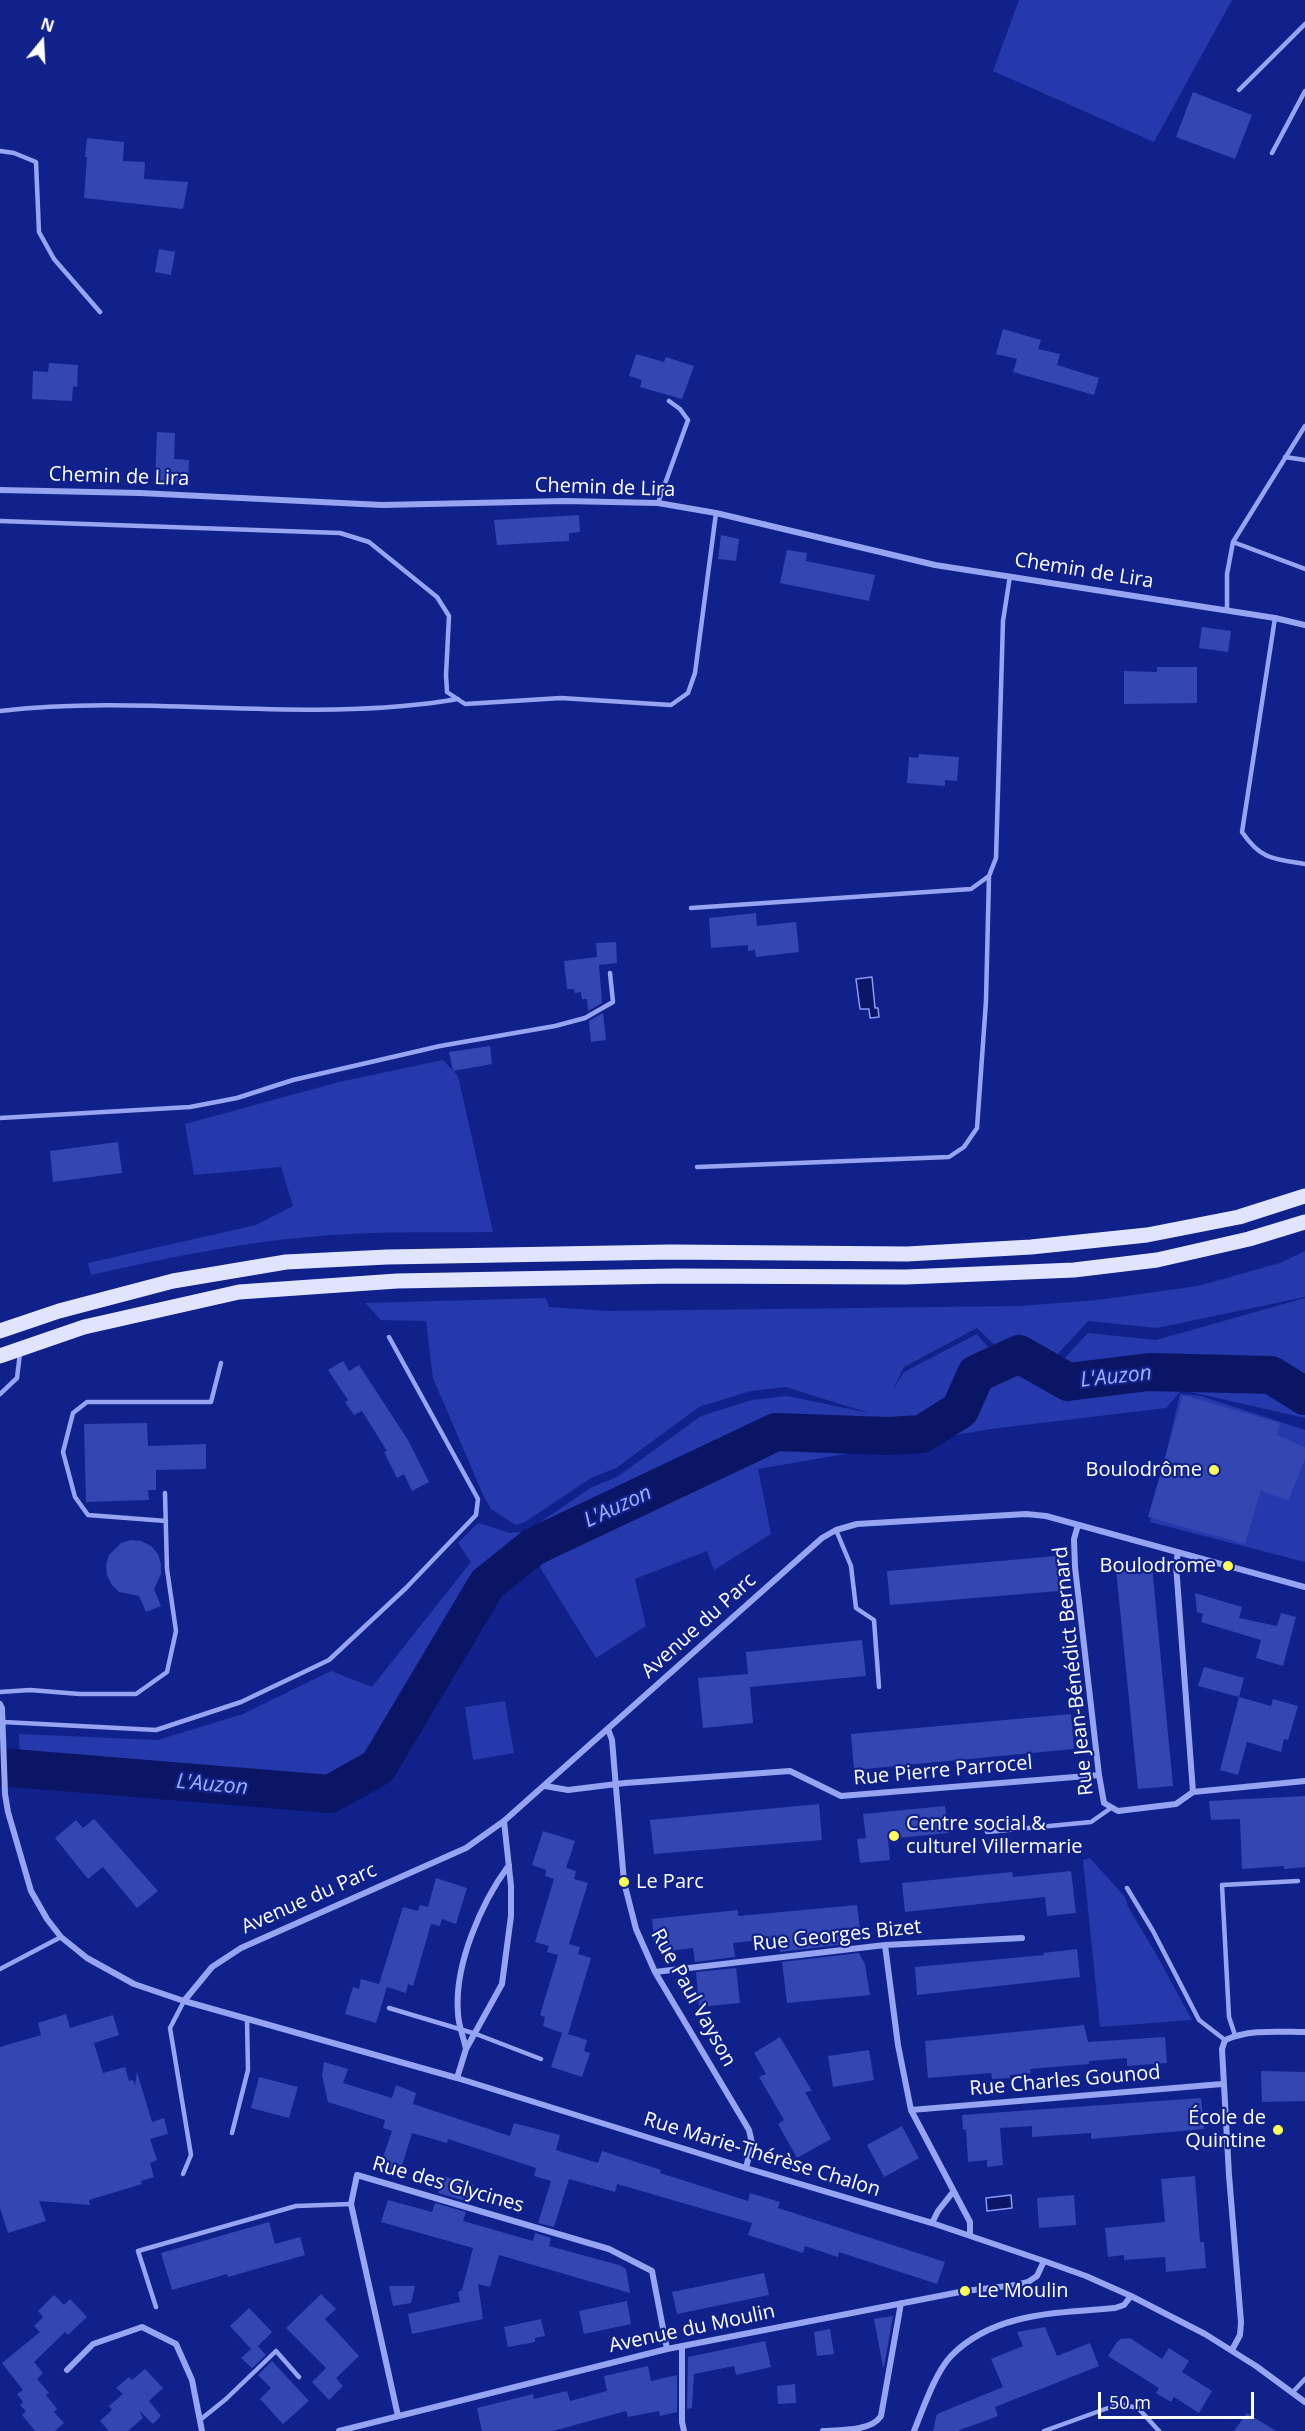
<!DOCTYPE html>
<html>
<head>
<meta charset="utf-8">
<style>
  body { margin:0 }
  #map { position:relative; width:1305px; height:2431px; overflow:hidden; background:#11218b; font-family:"Open Sans",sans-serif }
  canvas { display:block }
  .north { position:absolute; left:12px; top:12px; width:60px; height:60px; -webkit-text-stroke:4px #11218b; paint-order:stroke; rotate:18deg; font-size:16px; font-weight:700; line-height:24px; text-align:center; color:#fff }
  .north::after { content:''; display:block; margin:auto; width:21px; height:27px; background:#fff; clip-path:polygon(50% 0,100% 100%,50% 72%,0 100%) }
  .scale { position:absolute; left:1098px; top:2392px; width:156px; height:27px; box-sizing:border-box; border:3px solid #fff; border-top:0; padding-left:8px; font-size:18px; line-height:21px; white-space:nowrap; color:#fff; -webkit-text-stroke:4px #11218b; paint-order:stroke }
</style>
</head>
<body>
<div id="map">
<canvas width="1305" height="2431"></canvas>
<div class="north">N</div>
<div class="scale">50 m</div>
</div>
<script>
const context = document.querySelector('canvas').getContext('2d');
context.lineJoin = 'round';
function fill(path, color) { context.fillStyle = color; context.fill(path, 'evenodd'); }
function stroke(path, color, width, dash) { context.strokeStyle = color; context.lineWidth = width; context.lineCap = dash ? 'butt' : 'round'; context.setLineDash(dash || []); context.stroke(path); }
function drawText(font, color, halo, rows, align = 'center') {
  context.font = font + ' "Open Sans",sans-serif'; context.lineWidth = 4.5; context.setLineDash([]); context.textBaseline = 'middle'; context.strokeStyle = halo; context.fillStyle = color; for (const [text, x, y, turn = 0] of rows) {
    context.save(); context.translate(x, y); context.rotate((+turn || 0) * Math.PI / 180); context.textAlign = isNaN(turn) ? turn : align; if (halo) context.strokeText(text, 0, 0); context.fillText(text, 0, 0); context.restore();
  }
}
const green = new Path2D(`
  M1019 0H1232L1154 142 993 71Z
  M443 1060 458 1076 493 1232C440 1233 386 1231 333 1235 252 1240 171 1257 91 1275L88 1263 256 1225 293 1206 281 1167 194 1175 185 1124 339 1082Z
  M1305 1251V1297L1157 1328 1088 1321 1047 1366 1020 1350 1006 1356 977 1328 904 1367 893 1389 904 1372 977 1334 1005 1368 1019 1362 1046 1378 1088 1333 1156 1340 1305 1298V1418L1182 1390 1166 1408 991 1429 758 1469 771 1534 714 1570 707 1551 635 1579 646 1626 596 1658 541 1569 533 1541 484 1577 371 1761 329 1788 20 1764 19 1734 158 1740 243 1714 331 1671 372 1687 471 1562 458 1543 478 1523 510 1533 527 1531 592 1487 617 1477 701 1416 752 1400 787 1396 869 1413 786 1387 751 1391 699 1407 616 1468 591 1478 525 1522 516 1525 491 1509 484 1497 433 1378 426 1321 381 1320 365 1303 546 1298 549 1307 608 1311 1020 1306 1097 1300 1198 1286 1280 1263Z
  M1180 1394 1201 1396 1305 1430V1562L1150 1522Z
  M505 1701 514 1753 473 1760 465 1707Z
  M1090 1858 1125 1897 1128 1907 1156 1954 1192 2020 1100 2027 1083 1860Z`);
const water = new Path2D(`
  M872 977 875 1008H878L879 1017 870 1018 869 1009H860L856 979Z
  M1011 2195 1012 2208 987 2211 986 2198Z`);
const river = new Path2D(`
  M0 1767 330 1794 378 1767 487 1584 533 1547 776 1432 887 1436 922 1434 960 1410 976 1374 1019 1354 1068 1382 1149 1372 1271 1375 1305 1396`);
const building = new Path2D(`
  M1193 92 1252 115 1235 159 1176 137Z
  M87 138 124 142 123 161 145 162 144 179 188 182 183 209 84 198 87 157H85Z
  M159 249 175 252 171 275 155 272Z
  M1003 329 1041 340 1038 349 1060 354 1057 365 1099 378 1094 395 1013 372 1017 359 996 354Z
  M636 354 664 362 666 357 694 366 682 399 640 387 642 380 629 376Z
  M49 363 78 365 77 387 73 386 72 401 32 399 33 371 48 372Z
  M157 432 175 433 174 459 189 460 188 483 155 482Z
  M579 515 580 532 569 533V541L497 545 494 520Z
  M721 535 739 539 736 561 718 559Z
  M787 550 807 553 806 561 875 575 869 601 780 583Z
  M1202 627 1231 631 1228 652 1199 648Z
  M1157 667H1197V703L1124 704V671L1157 672Z
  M919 754 959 757 957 781 945 780V786L907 783 909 757 918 758Z
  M756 913 757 926 796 922 799 952 756 957 755 950 748 951V945L711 948 709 918Z
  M616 942 617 963 599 965 602 1003 588 1011 587 999H582L581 992 575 993 574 989H567L564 961 597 957 596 943Z
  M603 1013 606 1040 591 1042 589 1021Z
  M490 1046 492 1064 453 1071 449 1052Z
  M118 1142 122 1173 53 1182 50 1151Z
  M343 1361 349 1371 359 1365 408 1440 429 1482 412 1491 404 1474 397 1478 384 1452 387 1451 362 1411 354 1415 345 1402 348 1400 328 1370Z
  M1183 1395 1280 1423 1277 1435 1305 1447V1459L1288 1501 1261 1490 1245 1544 1148 1517Z
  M147 1423 148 1446 206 1444V1469L156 1470V1490H148L149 1500 86 1502 84 1424Z
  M131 1540 141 1541 151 1546 158 1554 161 1564V1574L154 1589 161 1606 146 1612 139 1596 119 1592 112 1585 107 1575 106 1565 109 1555 121 1543Z
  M1056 1556 1059 1591 890 1605 887 1571Z
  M1152 1566 1173 1786 1138 1789 1116 1569Z
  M1195 1593 1242 1607 1239 1618 1277 1626 1281 1613 1296 1617 1283 1666 1256 1658 1261 1640 1201 1622 1203 1614 1197 1612Z
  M862 1640 866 1676 750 1687 753 1723 703 1728 698 1678 748 1674 746 1652Z
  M1204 1667 1244 1678 1239 1697 1198 1686Z
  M1239 1697 1271 1706 1273 1699 1298 1706 1288 1740 1284 1739 1281 1752 1247 1742 1238 1775 1220 1770Z
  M1071 1714 1074 1749 854 1770 851 1734Z
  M1305 1796V1867L1284 1869V1866L1242 1869 1240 1819 1211 1820 1209 1801Z
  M819 1804 822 1840 654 1854 650 1820Z
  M945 1806 948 1833 888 1839 890 1860 860 1863 857 1839 866 1838 863 1814Z
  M94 1819 158 1891 137 1908 103 1867 88 1879 55 1838 76 1820 83 1828Z
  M543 1831 575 1841 566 1868 576 1871 574 1879 588 1883 569 1944 580 1947 578 1954 591 1958 568 2034 587 2040 584 2051 590 2053 582 2077 551 2067 562 2033 543 2026 545 2017 540 2015 558 1955 547 1952 549 1946 535 1942 554 1879 545 1876 546 1870 532 1865Z
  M1071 1871 1076 1913 1047 1916 1045 1897 905 1912 902 1883 1012 1872 1013 1877Z
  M436 1878 467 1888 456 1924 442 1919 440 1926 431 1924 413 1986 408 1984 406 1993 387 1987 376 2023 345 2014 353 1987 359 1989 361 1979 379 1984 403 1907 418 1911 420 1905 428 1907Z
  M857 1905 860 1929 846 1930 853 1943 780 1952 779 1938 733 1943 735 1957 695 1962 693 1948 661 1952 654 1939 652 1919 738 1910V1916Z
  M1077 1949 1080 1977 917 1995 915 1967 1044 1955 1043 1953Z
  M859 1953 865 1964 870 1995 787 2003 782 1962Z
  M736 1968 740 2003 699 2007 696 1972Z
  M66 2014 70 2028 113 2015 119 2035 94 2043 103 2073 125 2067 129 2081 133 2080 135 2086 137 2072 152 2122 164 2118 168 2134 150 2139 157 2160 150 2163 154 2177 141 2181 142 2184 89 2200 90 2205 39 2201 46 2221 8 2233 0 2208V2047L41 2035 38 2023Z
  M1084 2025 1088 2042 1165 2037 1167 2063 1127 2066V2058L1089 2061V2064L1030 2069 1031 2073 1010 2075V2078L992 2079 991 2073 928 2078 925 2041Z
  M780 2037 812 2091 805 2092 831 2139 797 2158 778 2124 784 2120 759 2077 766 2074 754 2053Z
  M869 2050 874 2080 833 2087 828 2056Z
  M324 2062 348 2069 343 2083 392 2098 396 2085 416 2093 413 2104 510 2136 514 2123 560 2135 556 2150 575 2156 598 2163 602 2151 661 2170 660 2173 748 2201 750 2193 780 2202 778 2208 945 2262 937 2284 839 2252 838 2257 805 2246 803 2253 748 2235 752 2223 617 2184 615 2192 569 2179 554 2227 538 2223 551 2181 534 2176 536 2168 448 2139 447 2143 412 2133 400 2172 380 2166 392 2131 383 2128 385 2120 328 2102 322 2075Z
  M1261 2071 1305 2072V2101L1262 2102Z
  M259 2077 298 2087 289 2118 251 2108Z
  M1201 2098 1204 2129 1091 2139V2133L1032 2137V2126L1000 2128 1003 2165 987 2167V2160L968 2162 966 2129 963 2130 962 2115Z
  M902 2126 919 2158 884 2177 867 2145Z
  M443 2176 474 2185 469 2202 438 2193Z
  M1195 2176 1200 2242H1204L1206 2268 1166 2272 1165 2257 1124 2260V2255L1108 2257 1105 2228 1165 2222 1161 2179Z
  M1074 2195 1076 2225 1039 2228 1037 2198Z
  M388 2200 432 2212 435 2203 466 2212 463 2221 533 2241 535 2233 551 2238 549 2246 619 2265 626 2269 630 2293 499 2255 490 2287 478 2284 483 2319 412 2334 408 2314 460 2302 458 2292 462 2290 473 2248 381 2222Z
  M269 2222 275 2244 300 2237 305 2255 228 2277 227 2274 172 2290 161 2253Z
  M764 2273 769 2295 677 2314 672 2292Z
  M389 2286H415L411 2303 393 2306Z
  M321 2294 336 2309 325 2319 359 2356 336 2378 343 2386 329 2400 312 2382 326 2368 286 2328Z
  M54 2295 64 2305 70 2299 87 2317 68 2335 65 2332 34 2362 43 2373 37 2379 49 2393 46 2395 57 2409 54 2412 64 2423 55 2431H35L22 2415 26 2411 20 2405 23 2402 17 2394 23 2390 2 2363 40 2332 34 2326 43 2317 38 2311Z
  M627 2301 631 2324 584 2334 579 2311Z
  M249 2308 272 2332 258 2346 266 2355 252 2368 241 2358 251 2349 230 2326Z
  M893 2316 884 2367H883L874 2319Z
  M541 2319 545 2336 535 2338V2342L508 2347 504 2327Z
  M1045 2327 1057 2356 1090 2343 1099 2366 995 2407 998 2416 957 2431H933L937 2414 1003 2387 991 2359 1023 2346 1017 2332Z
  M830 2329 834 2354 817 2356 814 2332Z
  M1130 2338 1162 2359 1169 2348 1189 2361 1182 2372 1212 2391 1199 2413 1174 2397 1171 2402 1156 2393 1159 2388 1108 2356 1117 2342 1121 2339Z
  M765 2341 771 2367 736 2375 734 2366 694 2374 692 2408 687 2409 688 2357Z
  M272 2361 309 2401 283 2424 260 2399 271 2388 258 2375Z
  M648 2366 651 2381 677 2375V2412L660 2416 659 2411 628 2417 626 2411 553 2431H482L477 2408 533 2394 534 2399 567 2391 570 2401 607 2391 604 2376Z
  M145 2369 163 2388 149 2401 161 2416 153 2424 139 2410 143 2418 128 2431H109L100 2421 112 2410 109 2406 123 2394 116 2388 129 2377 132 2380Z
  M795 2384 796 2403 778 2404 777 2386Z
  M1247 2413 1276 2431H1234Z`);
const lane = new Path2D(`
  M1239 90 1305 24
  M0 151 14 153 36 162 39 232 54 259 100 312
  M1272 153 1305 91
  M1285 457 1305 460
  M658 503 688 420 680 409 669 401
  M0 521 340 533 369 542 437 597 449 616 446 675 447 692 465 704 561 698 671 705 688 693 695 673 716 513
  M1233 542 1305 569
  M1227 610V574L1233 542 1305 426
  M1275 618 1242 832C1261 860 1274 859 1305 864
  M0 711C152 693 306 725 458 699
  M691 908 971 889 989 876 996 858 1003 621 1010 576
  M0 1118 190 1107 237 1098 293 1080 440 1046 555 1026 585 1018 613 1002 610 973
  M697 1167 949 1157 964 1147 977 1128 986 1001 989 876
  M0 1394 17 1378 20 1353
  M166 1521 88 1515 75 1497 63 1452 73 1413 87 1402H211L221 1363
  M836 1530 851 1566 856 1608 874 1620 879 1687
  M0 1692 30 1690 80 1694H136L167 1672 176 1631 167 1569 165 1493
  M3 1722 156 1730 241 1702 329 1660 406 1588 476 1515 478 1499 389 1337
  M987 1832 1091 1822 1111 1808
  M1127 1888 1153 1931 1199 2020 1225 2040
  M0 1969 61 1937
  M389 2008 476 2034 541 2059
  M1235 2035 1229 2017 1222 1885 1298 1881
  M232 2133 248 2070 247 2019
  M183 2174 191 2155 170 2028 184 2001
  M156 2307 138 2251 296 2206 351 2204
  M1292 2393 1305 2379
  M200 2420 226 2399 276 2351 299 2377
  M1044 2431 1119 2404 1138 2408 1159 2431`);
const street = new Path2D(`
  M0 490 140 493 382 505 565 501 658 503 716 513 935 565 1275 618 1305 625
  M1078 1525 1074 1539 1075 1567 1099 1775 1104 1803 1118 1811 1176 1804 1193 1792 1176 1565 1178 1552
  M0 1704 2 1708 5 1794 8 1812 31 1891 47 1919 61 1937 87 1958 134 1984 184 2001 457 2078 746 2168 932 2223 1044 2261 1086 2276 1131 2296 1205 2334 1256 2366 1305 2402
  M608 1729 612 1740 624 1882 636 1929 655 1972 749 2130 752 2143 746 2168
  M545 1786 568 1790 625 1783 790 1771 841 1796 1099 1775
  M1193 1792 1305 1781
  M885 1945 898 2045 911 2110 970 2222V2235
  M655 1972 885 1945 1022 1938
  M184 2001 212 1967 241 1948 466 1848 504 1821 822 1538 836 1530 857 1524 1026 1514 1046 1516 1305 1587
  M466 2049C464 2038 458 2025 458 2013 454 1965 481 1903 509 1865
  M457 2078 466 2049 502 1984 511 1916V1886L504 1821
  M911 2110 1222 2084
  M932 2223 938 2211 953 2192
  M682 2346V2422L684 2431
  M1232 2350 1240 2335 1241 2322 1229 2175 1222 2049 1225 2040C1250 2029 1278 2032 1305 2032
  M67 2370 93 2344 142 2327 176 2344 192 2380 202 2431
  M398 2416 351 2204 357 2175 609 2249 652 2271 667 2349
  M339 2431 667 2349 965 2291 1016 2285 1028 2282 1037 2276 1044 2261
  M823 2431C841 2430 872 2431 881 2416L901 2303
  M914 2431C923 2409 935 2373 951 2356 994 2312 1058 2313 1115 2308L1124 2305 1131 2296`);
const primary = new Path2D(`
  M0 1331 59 1311 173 1281 286 1262 387 1257 670 1252 907 1254 1031 1247 1147 1235 1239 1217 1305 1196
  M0 1356 84 1327 239 1292 397 1281 674 1276 906 1277 1074 1270 1157 1260 1249 1239 1305 1222`);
const markers = [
  [1214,1470,6,"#fcff57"],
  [1228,1566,6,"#fcff57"],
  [894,1836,6,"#fcff57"],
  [624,1882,6,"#fcff57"],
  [1278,2130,6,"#fcff57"],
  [965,2291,6,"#fcff57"]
];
const streetNames = [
  ["Chemin de Lira",119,477,2],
  ["Chemin de Lira",605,488,2],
  ["Chemin de Lira",1084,571,9],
  ["Avenue du Parc",699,1626,-42],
  ["Rue Jean-Bénédict Bernard",1074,1671,-96],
  ["Rue Pierre Parrocel",943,1771,-5],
  ["Avenue du Parc",309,1899,-24],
  ["Rue Georges Bizet",837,1936,-6],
  ["Rue Paul Vayson",693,1998,61],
  ["Rue Charles Gounod",1065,2081,-5],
  ["Rue Marie-Thérèse Chalon",762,2155,17],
  ["Rue des Glycines",448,2185,16],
  ["Avenue du Moulin",692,2329,-12]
];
const poiNames = [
  ["Boulodrôme",1202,1470],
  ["Boulodrome",1216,1566],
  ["Centre social &",906,1824,"left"],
  ["culturel Villermarie",906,1847,"left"],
  ["Le Parc",636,1882,"left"],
  ["École de",1266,2118],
  ["Quintine",1266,2141],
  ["Le Moulin",977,2291,"left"]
];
const waterNames = [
  ["L'Auzon",1116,1377,-6],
  ["L'Auzon",618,1507,-25],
  ["L'Auzon",212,1785,5]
];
fill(green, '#2539ac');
fill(water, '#0a1566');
stroke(water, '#8899f5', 1.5);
stroke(river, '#0a1566', 38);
fill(building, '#3446b2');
stroke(lane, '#97a4f1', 4.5);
stroke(street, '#97a4f1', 6);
stroke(primary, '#e1e4ff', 15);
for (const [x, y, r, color] of markers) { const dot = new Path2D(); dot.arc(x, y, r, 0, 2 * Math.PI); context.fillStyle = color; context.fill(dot); stroke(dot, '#11218b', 2); }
drawText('20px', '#fff', '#11218b', streetNames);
drawText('20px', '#fff', '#11218b', poiNames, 'right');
drawText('italic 21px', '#a2aff9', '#11218b', waterNames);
</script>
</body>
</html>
